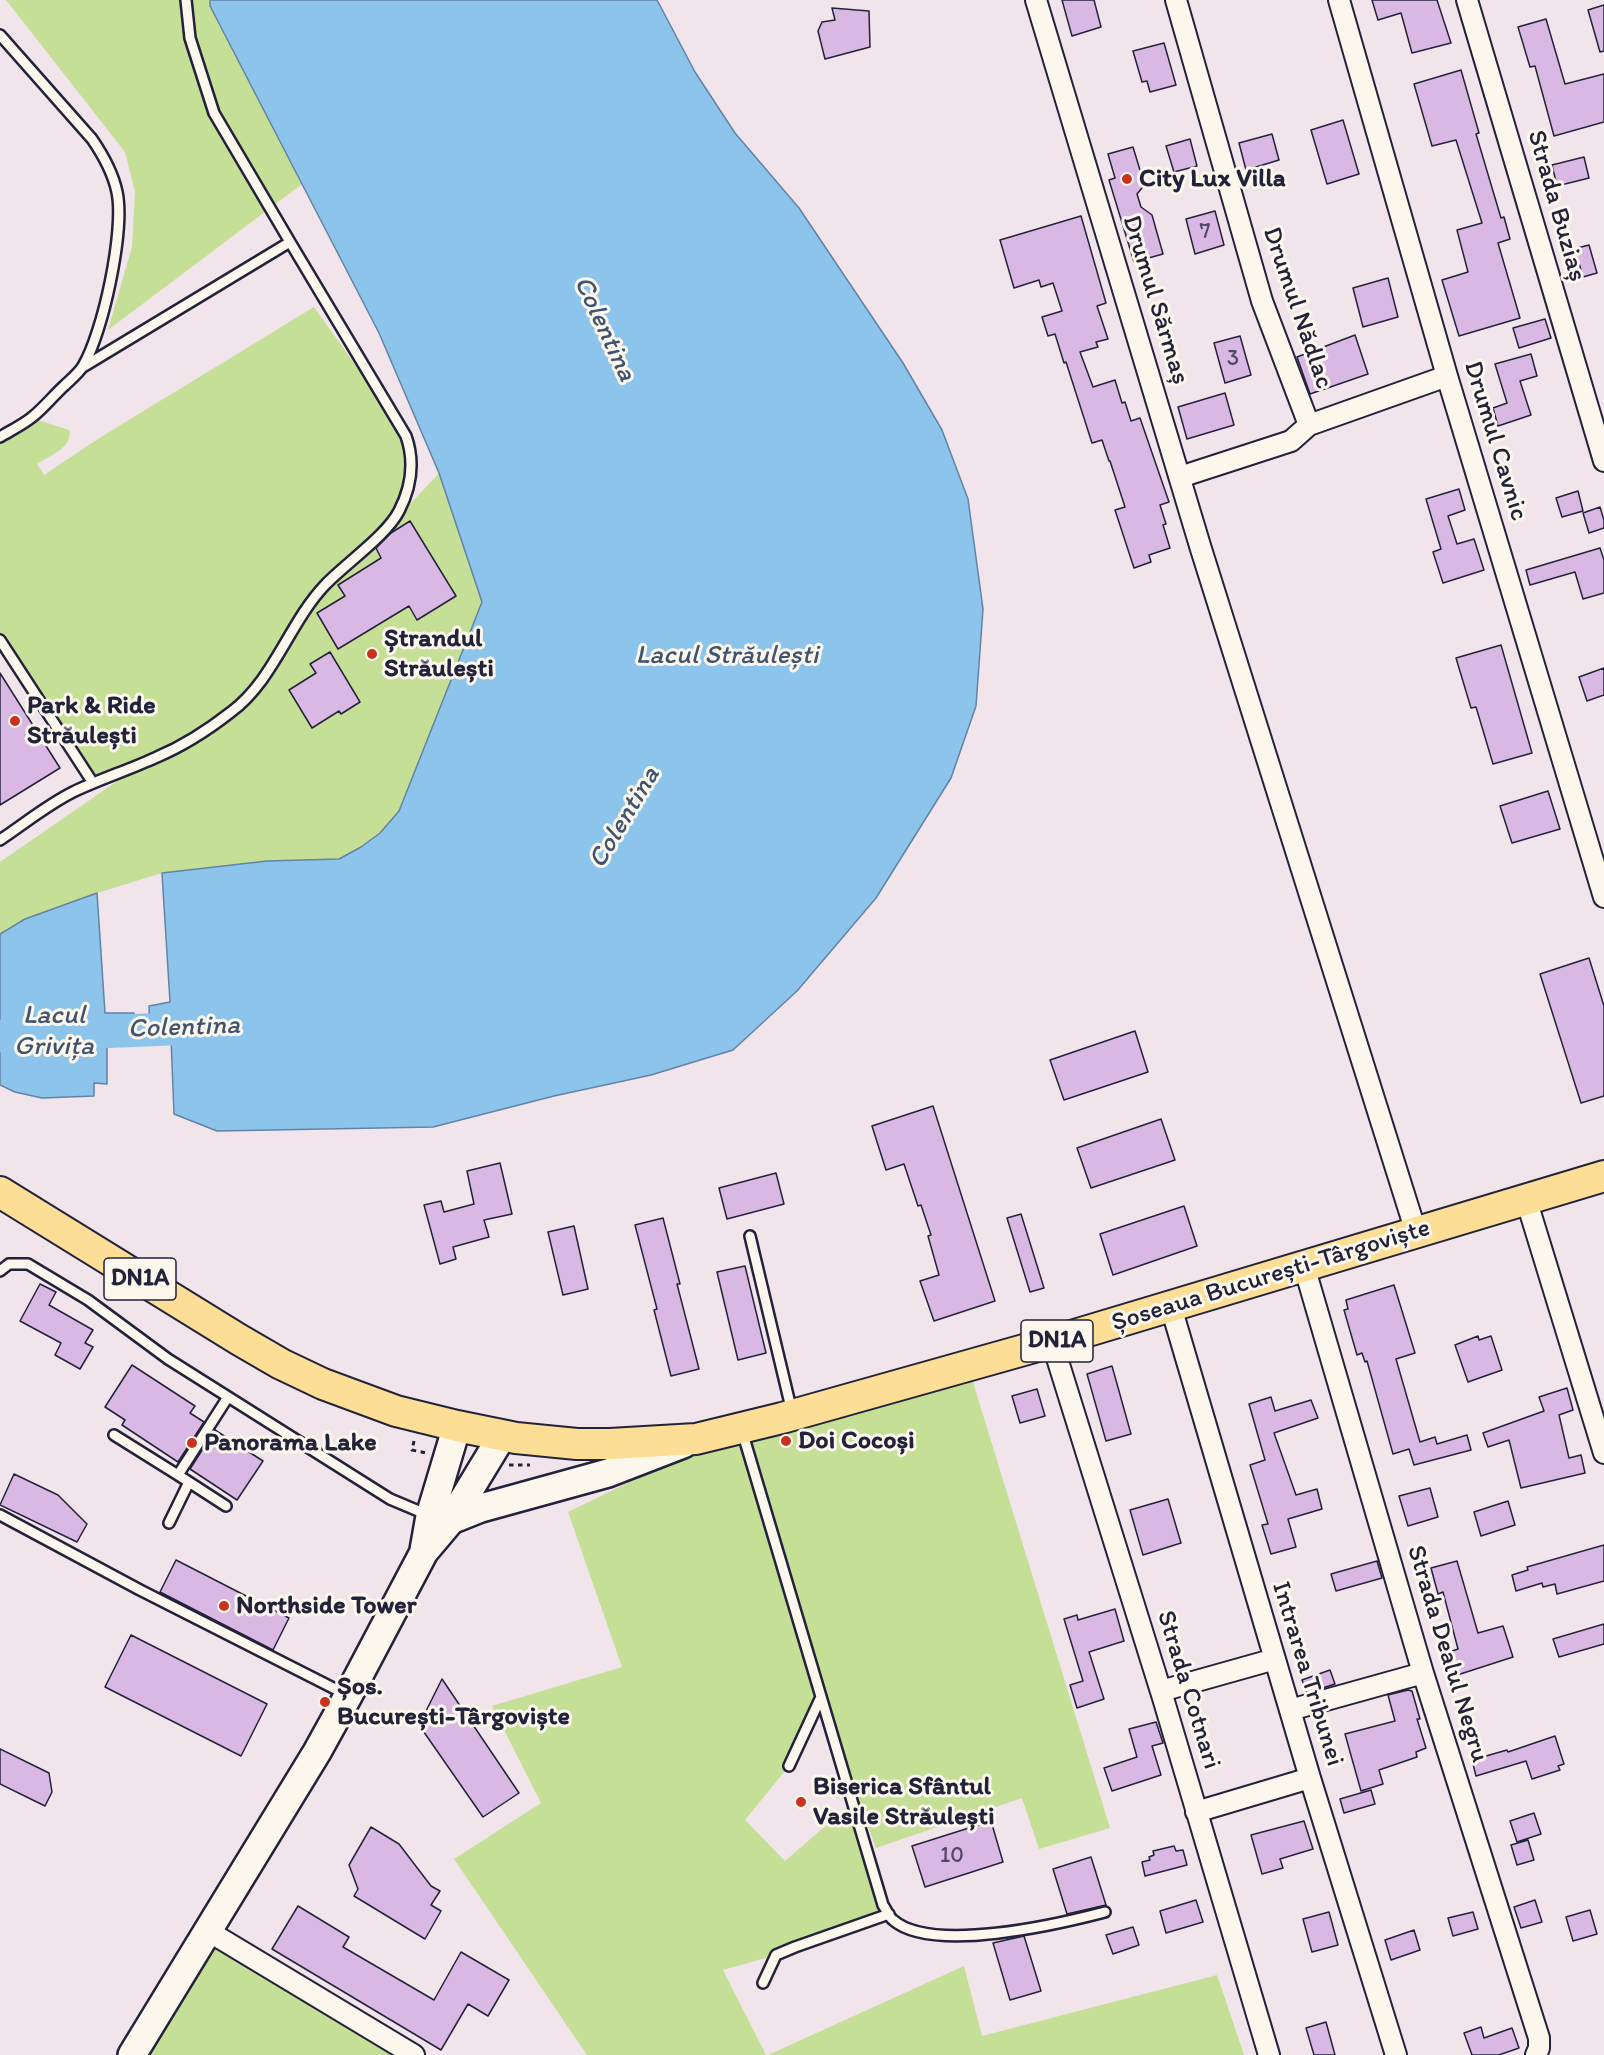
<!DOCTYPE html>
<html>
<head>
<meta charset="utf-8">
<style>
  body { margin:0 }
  canvas { display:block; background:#f1e4ea }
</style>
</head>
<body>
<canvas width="1604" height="2055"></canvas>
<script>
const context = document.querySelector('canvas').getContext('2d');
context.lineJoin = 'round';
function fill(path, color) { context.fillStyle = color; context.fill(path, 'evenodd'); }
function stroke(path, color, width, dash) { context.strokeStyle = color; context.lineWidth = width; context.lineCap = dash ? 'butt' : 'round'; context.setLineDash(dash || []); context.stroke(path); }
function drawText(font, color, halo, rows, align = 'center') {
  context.font = font + ' Itim,sans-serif'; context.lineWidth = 6; context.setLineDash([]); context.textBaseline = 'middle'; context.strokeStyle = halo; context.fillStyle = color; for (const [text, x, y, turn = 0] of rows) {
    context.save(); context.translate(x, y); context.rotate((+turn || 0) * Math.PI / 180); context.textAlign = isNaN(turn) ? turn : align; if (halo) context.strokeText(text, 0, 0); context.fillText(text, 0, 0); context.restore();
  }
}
const green = new Path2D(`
  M6 0H210V6L302 184 108 330 132 247 135 192 125 152Z
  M314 307 406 436 411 449 402 513 439 473 482 602 399 812 380 832 361 847 339 859 267 861 162 873 97 893 25 919 0 934V862L123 777 159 760 248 703 264 685 301 622 327 583 245 701 180 746 93 783 0 640V437L32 418 69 430C74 447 49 456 37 464L44 475 101 437Z
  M968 1366 1110 1828 1039 1849 1022 1798 876 1848 821 1698 789 1766 745 1820 785 1861 852 1803 889 1914 776 1955 723 1970 766 2055H587L454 1859 541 1803 492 1706 622 1667 568 1512 741 1428Z
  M208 1931 414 2055H133Z
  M964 1966 982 2036 1217 1975 1244 2055H768Z`);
const water = new Path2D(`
  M210 0H657L695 72 735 133 799 208 903 363 942 430 968 499 983 609 976 706 951 778 876 898 797 991 733 1050 651 1075 554 1096 433 1127 217 1131 174 1114 171 1038 150 1037 149 1006 170 1002 162 873 267 861 339 859 361 847 380 833 399 811 482 602 439 473 379 333 210 6Z
  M97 893 105 1013H134L135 1044H107V1084L94 1083V1096L42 1098 15 1092 0 1085V934L25 919Z`);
const river = new Path2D(`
  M0 1036 194 1028`);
const building = new Path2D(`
  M1062 0H1094L1101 27 1072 36Z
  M1372 0H1437L1451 43 1412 53 1401 13 1378 20Z
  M1604 5V51L1600 52 1588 10Z
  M832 8 869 11 870 47 825 59 818 31 822 22 835 20Z
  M1546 19 1565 84 1604 74V122L1554 136 1535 66 1530 67 1518 27Z
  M1164 43 1176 85 1150 92 1147 81 1142 82 1133 51Z
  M1461 70 1479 133 1476 134 1501 218 1504 217 1510 239 1498 243 1520 318 1459 336 1442 280 1468 272 1457 230 1482 223 1456 140 1432 146 1414 84Z
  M1343 120 1359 174 1327 184 1311 130Z
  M1272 134 1279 160 1246 170 1239 143Z
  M1190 139 1197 166 1174 172 1166 146Z
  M1133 147 1143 180 1142 188 1137 194 1141 207 1152 215 1163 254 1134 262 1109 180 1115 178 1108 154Z
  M1584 157 1589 178 1557 186 1552 165Z
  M1215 211 1224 245 1195 254 1186 219Z
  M1081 216 1106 303 1097 306 1108 339 1096 342 1098 347 1080 352 1093 387 1115 380 1122 403 1125 402 1131 421 1140 418 1169 502 1160 505 1166 524 1163 525 1170 548 1149 555 1151 562 1134 568 1115 510 1125 507 1110 461H1109L1102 440 1092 443 1066 362 1064 363 1055 334 1048 336 1042 317 1062 311 1053 283 1041 287 1039 280 1014 288 1000 240Z
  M1589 245 1597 273 1583 277 1579 263 1566 267 1562 252Z
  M1388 278 1398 317 1363 327 1353 288Z
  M1545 319 1551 338 1519 348 1513 328Z
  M1355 335 1368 374 1310 394 1297 357Z
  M1240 336 1251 375 1225 383 1214 343Z
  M1531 354 1537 376 1520 381 1531 415 1498 426 1493 408 1507 403 1495 364Z
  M1225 393 1234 425 1187 439 1178 407Z
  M1459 489 1465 510 1448 516 1457 544 1474 539 1484 570 1443 583 1433 552 1441 549 1426 499Z
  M1578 491 1583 511 1562 517 1556 498Z
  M1600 507 1604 520V528L1589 533 1583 513Z
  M410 521 456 596 417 620 409 606 338 649 317 613 345 596 338 585 381 558 376 548 391 533Z
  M1600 548 1604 560V593L1583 599 1575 572 1530 585 1526 570Z
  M1501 645 1532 753 1493 764 1476 707 1471 708 1456 658Z
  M330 652 360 702 341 714 339 711 312 728 289 690 316 673 310 664Z
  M1604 668V695L1587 701 1579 677Z
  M0 673 60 768 0 805Z
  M1548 791 1560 829 1512 843 1500 806Z
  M1589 958 1604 1006V1096L1581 1103 1540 974Z
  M1135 1031 1148 1072 1064 1100 1050 1060Z
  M933 1106 995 1301 934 1321 920 1281 939 1275 928 1236 931 1235 921 1205 918 1206 904 1164 886 1170 872 1126Z
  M1161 1119 1175 1160 1091 1188 1077 1148Z
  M500 1163 512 1214 484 1220 489 1237 453 1247 456 1259 440 1264 424 1205 441 1201 444 1212 474 1204 467 1171Z
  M776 1173 784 1204 727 1219 719 1188Z
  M1184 1206 1197 1246 1113 1275 1100 1234Z
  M1021 1214 1044 1288 1030 1292 1007 1218Z
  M663 1218 680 1284H677L699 1369 671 1376 654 1310 657 1309 635 1225Z
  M574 1226 588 1289 563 1295 548 1232Z
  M745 1266 766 1353 738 1360 717 1272Z
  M40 1284 56 1292 49 1305 93 1330 85 1343 93 1347 80 1369 55 1355 61 1343 20 1321Z
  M1394 1285 1415 1353 1396 1359 1420 1442 1435 1437 1437 1444 1467 1435 1471 1450 1414 1465 1409 1449 1393 1454 1367 1361 1365 1362 1362 1353 1357 1355 1344 1310 1348 1309 1346 1300Z
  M1478 1336 1479 1340 1491 1336 1502 1370 1468 1382 1455 1345Z
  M132 1365 195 1406 190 1413 204 1422 178 1462 122 1425 125 1420 105 1407Z
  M1112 1366 1131 1434 1106 1441 1087 1374Z
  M1567 1388 1573 1410 1559 1415 1569 1458 1581 1455 1585 1473 1521 1488 1509 1440 1488 1447 1483 1433 1544 1411 1539 1397Z
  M1037 1389 1045 1416 1020 1423 1012 1396Z
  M1271 1397 1275 1411 1311 1400 1318 1418 1274 1433 1296 1495 1317 1489 1322 1509 1288 1519 1296 1547 1271 1554 1262 1525 1268 1524 1250 1465 1265 1460 1249 1404Z
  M215 1430 263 1461 237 1500 190 1469Z
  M14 1474 58 1495 87 1524 77 1542 0 1505Z
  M1430 1488 1438 1517 1408 1526 1399 1496Z
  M1168 1499 1181 1543 1143 1555 1130 1510Z
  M1508 1501 1515 1525 1481 1536 1474 1512Z
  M1604 1545V1581L1557 1594 1555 1584 1543 1587 1542 1583 1516 1591 1512 1575 1528 1570 1527 1567Z
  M176 1560 289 1618 273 1650 160 1592Z
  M1377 1561 1382 1578 1336 1591 1331 1574Z
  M1457 1561 1478 1633 1503 1626 1513 1657 1448 1678 1440 1655 1458 1649 1443 1592 1438 1594 1431 1568Z
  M1115 1609 1124 1641 1089 1652 1104 1699 1077 1708 1070 1685 1083 1681 1064 1619 1077 1615 1078 1620Z
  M1604 1624V1644L1559 1657 1553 1639Z
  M131 1635 267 1704 241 1756 105 1687Z
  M1330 1670 1335 1684 1307 1693 1302 1680Z
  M442 1679 519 1793 483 1817 419 1725Z
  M1408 1690 1412 1691 1420 1719H1417L1426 1748 1416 1752 1417 1757 1379 1770 1383 1784 1361 1791 1345 1734 1395 1721 1388 1695Z
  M1156 1722 1163 1743 1152 1746 1161 1775 1112 1791 1104 1768 1137 1757 1129 1729Z
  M1555 1736 1564 1764 1558 1766 1560 1770 1532 1779 1526 1761 1476 1776 1472 1760 1507 1750 1508 1752Z
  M0 1749 49 1773 52 1792 45 1806 0 1784Z
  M1371 1790 1375 1804 1344 1813 1340 1799Z
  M1534 1813 1541 1834 1517 1842 1510 1821Z
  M991 1821 1003 1862 925 1887 912 1846Z
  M1304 1821 1313 1849 1280 1859 1283 1868 1262 1874 1251 1835Z
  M371 1827 399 1844 431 1886 440 1891 431 1905 441 1911 425 1939 354 1896 358 1889 349 1865Z
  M1528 1840 1534 1860 1517 1865 1511 1845Z
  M1174 1846 1176 1851 1183 1850 1187 1865 1145 1876 1142 1862 1150 1860 1149 1857 1154 1855 1153 1851Z
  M1091 1857 1106 1905 1067 1914 1053 1869Z
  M1196 1900 1203 1922 1166 1933 1160 1911Z
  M1535 1900 1542 1922 1521 1928 1514 1907Z
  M298 1906 349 1937 343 1947 434 2000 461 1952 509 1980 488 2016 468 2004 441 2050 272 1949Z
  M1590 1910 1597 1934 1573 1941 1566 1917Z
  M1329 1912 1338 1945 1312 1952 1303 1919Z
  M1473 1912 1478 1929 1453 1936 1448 1918Z
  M1133 1927 1139 1945 1113 1954 1106 1935Z
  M1414 1930 1420 1950 1391 1960 1385 1940Z
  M1024 1936 1041 1991 1010 2000 993 1943Z
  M1326 2022 1335 2055H1314L1306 2028Z
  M1481 2027 1484 2038 1512 2028 1519 2048 1499 2055H1472L1464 2033Z`);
const path = new Path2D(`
  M414 1441 412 1450 426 1453
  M509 1465H530`);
const service = new Path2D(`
  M186 0 190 38 214 113 290 242
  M0 35 92 139C103 155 113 173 117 192 125 230 103 333 83 366 79 373 70 380 64 386 53 396 43 409 31 418 22 425 10 431 0 437
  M0 640 93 783
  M0 840C24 824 47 805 73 792 100 779 129 770 157 757 183 746 208 730 231 712 274 680 289 623 325 585 345 564 387 535 399 511 412 486 415 462 406 436L290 242 83 367
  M750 1236 792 1412
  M0 1271 9 1264H28L88 1300 168 1359 390 1499 428 1515
  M742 1431 883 1905C886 1909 889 1917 893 1920 932 1954 1059 1924 1105 1912
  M114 1435 178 1475 228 1397
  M178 1475 226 1506
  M0 1515 140 1590 347 1695
  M169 1523 189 1482
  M789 1766 821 1697
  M763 1983 776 1955 795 1947 889 1914`);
const minor = new Path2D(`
  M1036 0 1201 549 1416 1232
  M1176 0 1262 301 1309 425
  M1339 0 1447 376 1604 897
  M1467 0 1604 461
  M1180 477 1291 441 1309 425 1447 376
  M1526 1199 1604 1453
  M1304 1266 1423 1673 1539 2038V2048L1536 2055
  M1171 1307 1310 1778 1396 2055
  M1052 1342 1163 1698 1269 2055
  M1161 1691 1275 1659
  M1290 1710 1423 1673
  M1196 1812 1310 1778
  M208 1931 414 2055`);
const secondary = new Path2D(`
  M451 1520 481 1508 608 1473 683 1444
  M424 1550 430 1516 457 1426
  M132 2055 317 1752 348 1696 424 1552 451 1520 502 1436`);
const primary = new Path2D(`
  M0 1192 238 1339 281 1364 323 1384 396 1411 457 1426 516 1438 577 1444H610L696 1439 782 1418 1038 1346 1604 1176`);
const markers = [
  [1127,179,6,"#c8321e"],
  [372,654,6,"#c8321e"],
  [15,721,6,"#c8321e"],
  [786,1441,6,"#c8321e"],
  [192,1443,6,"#c8321e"],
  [224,1606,6,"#c8321e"],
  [325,1702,6,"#c8321e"],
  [801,1802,6,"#c8321e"]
];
const numberNames = [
  ["7",1205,232],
  ["3",1233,359],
  ["10",952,1856]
];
const shields = [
  [140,1279,72],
  [1057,1341,72]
];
const shieldNames = [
  ["DN1A",140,1279],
  ["DN1A",1057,1341]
];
const poiNames = [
  ["City Lux Villa",1139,179],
  ["Ștrandul",384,639],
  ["Străulești",384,669],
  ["Park & Ride",27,706],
  ["Străulești",27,736],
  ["Doi Cocoși",798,1441],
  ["Panorama Lake",204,1443],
  ["Northside Tower",236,1606],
  ["Șos.",337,1687],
  ["București-Târgoviște",337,1717],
  ["Biserica Sfântul",813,1787],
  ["Vasile Străulești",813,1817]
];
const streetNames = [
  ["Strada Buziaș",1556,206,74],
  ["Drumul Sărmaș",1155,300,73],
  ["Drumul Nădlac",1297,308,71],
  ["Drumul Cavnic",1495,441,73],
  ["Șoseaua București-Târgoviște",1271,1276,-17],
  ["Strada Dealul Negru",1447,1654,73],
  ["Intrarea Tribunei",1307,1674,73],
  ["Strada Cotnari",1188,1690,73]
];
const waterNames = [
  ["Colentina",604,329,65],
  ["Lacul Străulești",727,656],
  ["Colentina",625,818,-59],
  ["Lacul",54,1016],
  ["Grivița",54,1047],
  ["Colentina",184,1028,-2]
];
fill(green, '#c6df96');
fill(water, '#8cc4eb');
stroke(water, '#6283a5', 1.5);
stroke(river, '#8cc4eb', 33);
fill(building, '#dab8e4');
stroke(building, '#22223b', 1.5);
stroke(service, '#22223b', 14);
stroke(minor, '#22223b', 24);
stroke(secondary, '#22223b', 32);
stroke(primary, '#22223b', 34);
stroke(path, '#22223b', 3, [4.5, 4.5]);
stroke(service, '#fbf7ec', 9);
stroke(minor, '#fbf7ec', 20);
stroke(secondary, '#fbf7ec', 27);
stroke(primary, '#fdde96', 30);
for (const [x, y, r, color] of markers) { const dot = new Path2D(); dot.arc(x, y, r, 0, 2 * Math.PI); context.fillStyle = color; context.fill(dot); stroke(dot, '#fbf7ec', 2); }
drawText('22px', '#504865', null, numberNames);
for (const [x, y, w] of shields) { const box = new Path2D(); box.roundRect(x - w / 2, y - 21, w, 42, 4.5); context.fillStyle = '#fbf7ec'; context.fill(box); stroke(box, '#22223b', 1.5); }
drawText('bold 24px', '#22223b', null, shieldNames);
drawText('bold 26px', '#22223b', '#fbf7ec', poiNames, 'left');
drawText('26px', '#22223b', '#fbf7ec', streetNames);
drawText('italic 27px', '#425370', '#fbf7ec', waterNames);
</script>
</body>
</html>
